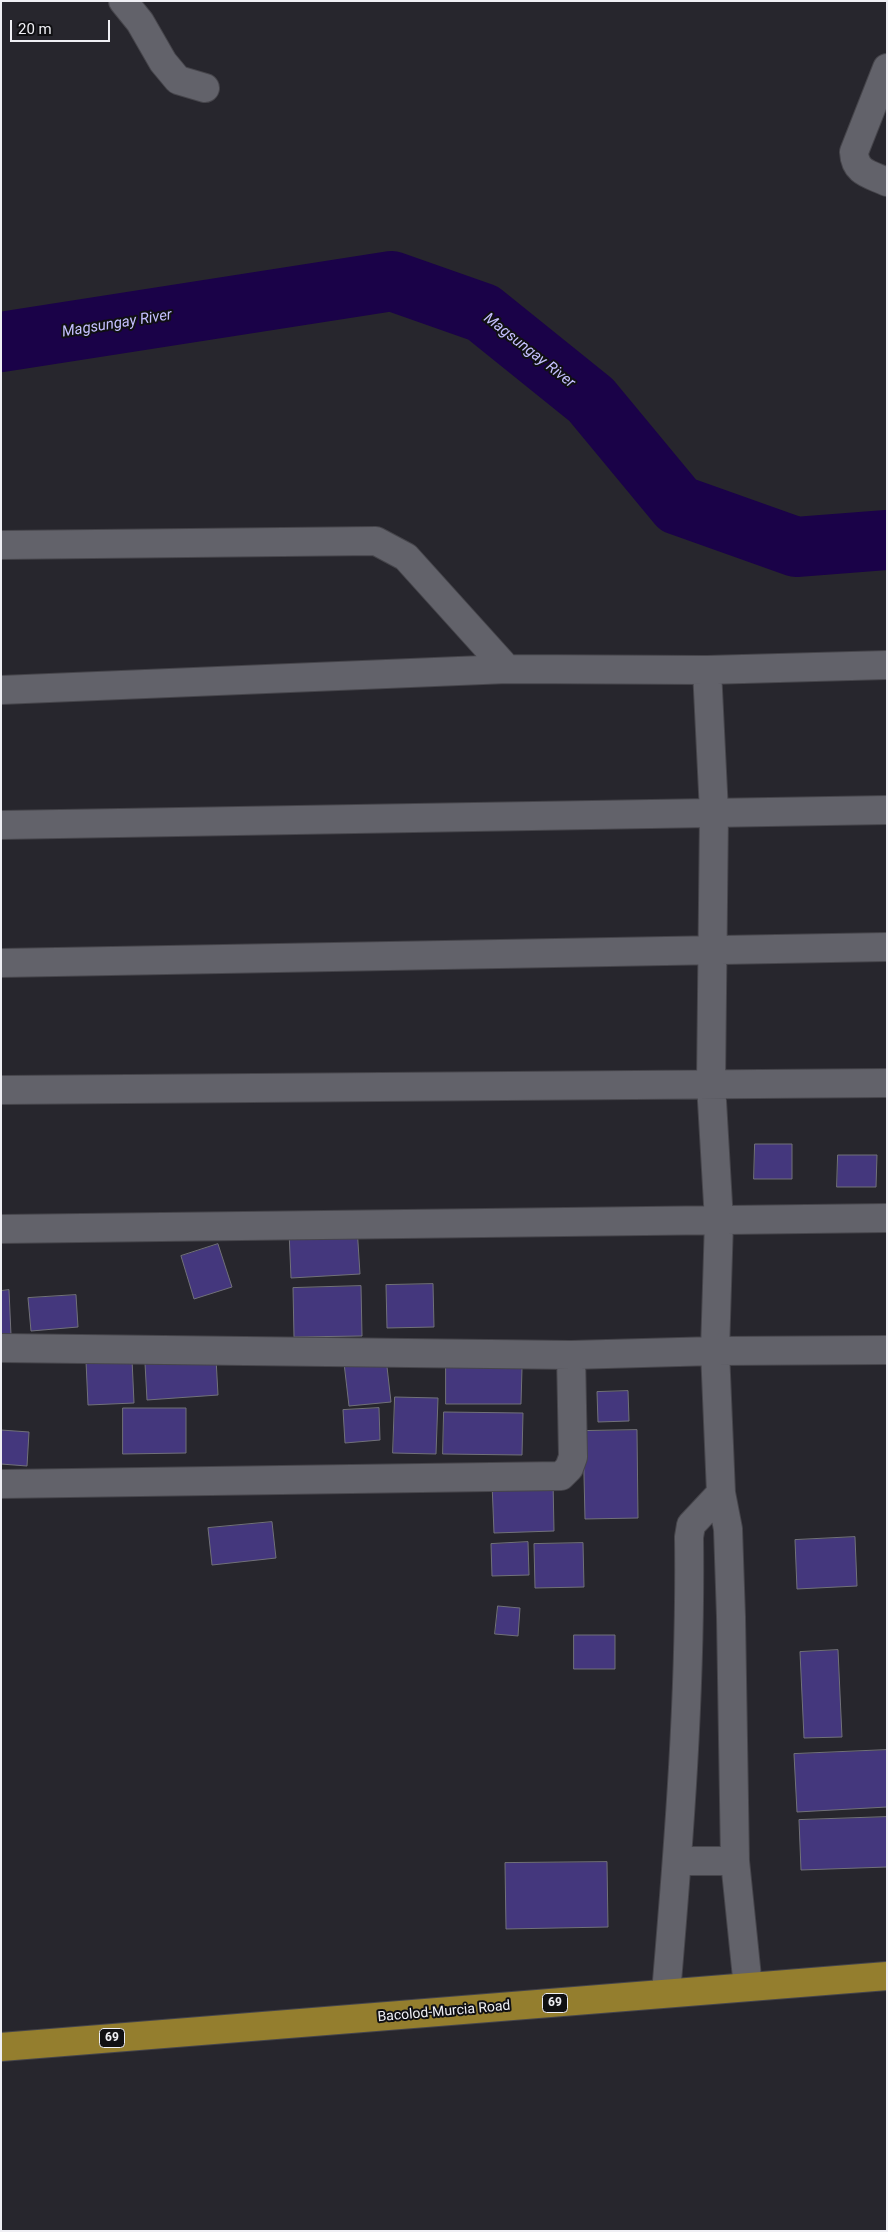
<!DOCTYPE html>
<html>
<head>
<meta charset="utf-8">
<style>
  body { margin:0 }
  #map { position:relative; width:888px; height:2232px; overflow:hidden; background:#27262d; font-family:Roboto,sans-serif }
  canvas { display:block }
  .frame { position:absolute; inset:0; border:2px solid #efeff4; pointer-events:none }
  .scale { position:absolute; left:10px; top:20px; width:100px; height:22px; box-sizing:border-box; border:2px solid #efeff4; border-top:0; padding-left:6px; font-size:15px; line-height:18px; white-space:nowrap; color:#efeff4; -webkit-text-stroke:4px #101013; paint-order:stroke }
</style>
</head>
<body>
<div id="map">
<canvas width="888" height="2232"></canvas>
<div class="frame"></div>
<div class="scale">20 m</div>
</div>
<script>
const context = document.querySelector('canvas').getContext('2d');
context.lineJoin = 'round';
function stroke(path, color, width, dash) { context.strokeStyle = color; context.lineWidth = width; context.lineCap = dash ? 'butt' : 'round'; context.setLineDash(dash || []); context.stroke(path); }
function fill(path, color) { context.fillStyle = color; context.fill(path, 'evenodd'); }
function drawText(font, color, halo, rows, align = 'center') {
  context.font = font + ' Roboto,sans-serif'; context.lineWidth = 4; context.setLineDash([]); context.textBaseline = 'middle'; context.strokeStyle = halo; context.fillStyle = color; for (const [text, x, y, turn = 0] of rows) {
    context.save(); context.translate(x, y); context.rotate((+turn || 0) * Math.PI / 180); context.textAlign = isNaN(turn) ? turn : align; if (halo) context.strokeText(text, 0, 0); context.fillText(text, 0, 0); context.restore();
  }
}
const river = new Path2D(`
  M1 342 392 281 483 313 591 400 678 505 796 547 887 540`);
const building = new Path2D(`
  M755 1144H792V1179H754Z
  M838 1155H877L876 1187H837Z
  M357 1227 360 1274 291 1278 289 1231Z
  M218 1244 232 1287 194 1299 181 1256Z
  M433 1284 434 1327 387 1328 386 1285Z
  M361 1286 362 1336 294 1337 293 1288Z
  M9 1290 11 1335H1V1291Z
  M76 1295 78 1327 31 1331 28 1298Z
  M216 1358 218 1395 147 1400 145 1363Z
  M386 1358 391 1402 349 1406 344 1363Z
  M132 1359 134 1403 88 1405 86 1361Z
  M446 1367 522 1368 521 1404H446Z
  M628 1391 629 1421 598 1422 597 1392Z
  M395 1397 438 1398 436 1454 393 1453Z
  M123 1408H186V1453L123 1454Z
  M379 1408 380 1440 345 1443 343 1410Z
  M444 1412 523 1413 522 1455 443 1454Z
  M1 1430 29 1432 27 1466 1 1464Z
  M637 1430 638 1518 585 1519 583 1431Z
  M553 1481 554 1531 494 1533 492 1483Z
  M272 1522 276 1558 212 1565 208 1528Z
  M855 1537 857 1586 797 1589 795 1540Z
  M528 1542 529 1575 492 1576 491 1544Z
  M583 1543 584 1587 535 1588 534 1544Z
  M498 1606 520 1608 518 1636 495 1634Z
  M574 1635H615V1669H574Z
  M838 1650 842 1737 804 1738 800 1652Z
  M887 1750V1807L797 1812 794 1754Z
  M887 1817V1867L801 1870 799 1820Z
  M607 1862 608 1927 506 1929 505 1863Z`);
const minor = new Path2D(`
  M123 1 140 22 163 62 178 80 205 88
  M887 68 854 152C855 173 870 174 887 182
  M1 545 376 541 406 557 507 669
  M707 670 714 812 711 1084 719 1221 715 1351 721 1493 728 1529 731 1617 735 1861 748 1987
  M1 690 507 669 707 670 887 665
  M1 825 887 810
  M1 963 887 947
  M1 1090 887 1083
  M1 1229 887 1218
  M1 1348 571 1355 715 1351 887 1350
  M1 1484 561 1476 569 1468 573 1457 571 1355
  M677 1861H735
  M666 1993C679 1842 691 1689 689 1537L691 1525 721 1493`);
const primary = new Path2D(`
  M1 2047 887 1976`);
const shields = [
  [555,2003,25],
  [112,2038,25]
];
const shieldNames = [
  ["69",555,2003],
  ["69",112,2038]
];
const streetNames = [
  ["Bacolod-Murcia Road",444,2012,-5]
];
const waterNames = [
  ["Magsungay River",117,324,-9],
  ["Magsungay River",529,351,38]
];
stroke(river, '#1a0248', 60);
fill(building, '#44377d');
stroke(building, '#717179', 1);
stroke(minor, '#46454b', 30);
stroke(primary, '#46454b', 30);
stroke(minor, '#62626a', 28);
stroke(primary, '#947e2e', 28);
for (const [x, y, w] of shields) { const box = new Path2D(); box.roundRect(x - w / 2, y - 9.5, w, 19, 4); context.fillStyle = '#101013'; context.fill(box); stroke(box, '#efeff4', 1); }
drawText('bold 12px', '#efeff4', null, shieldNames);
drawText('14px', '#efeff4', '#101013', streetNames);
drawText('italic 15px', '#c5c0ff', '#101013', waterNames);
</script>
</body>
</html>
